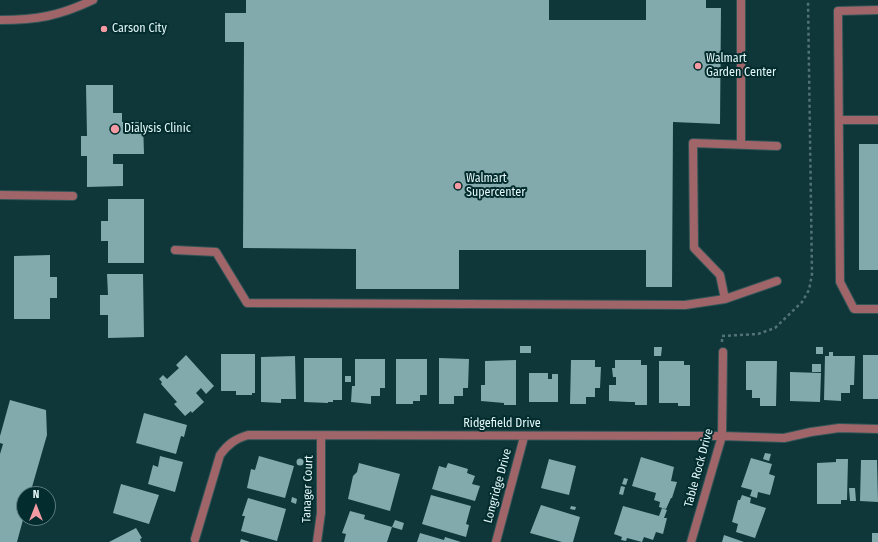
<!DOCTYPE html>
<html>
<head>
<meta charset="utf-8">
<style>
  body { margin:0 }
  #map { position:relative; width:878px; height:542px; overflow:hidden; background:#0f3638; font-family:"Fira Sans Condensed",sans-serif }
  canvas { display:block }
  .north { position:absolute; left:16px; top:486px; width:40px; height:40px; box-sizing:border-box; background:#032c2e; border:1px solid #5d7d7f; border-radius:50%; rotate:0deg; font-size:11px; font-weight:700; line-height:16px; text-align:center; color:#e3f7f8 }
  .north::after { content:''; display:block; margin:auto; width:14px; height:18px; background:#f49aa2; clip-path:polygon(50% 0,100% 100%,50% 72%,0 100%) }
</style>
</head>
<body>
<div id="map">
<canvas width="878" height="542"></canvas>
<div class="north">N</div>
</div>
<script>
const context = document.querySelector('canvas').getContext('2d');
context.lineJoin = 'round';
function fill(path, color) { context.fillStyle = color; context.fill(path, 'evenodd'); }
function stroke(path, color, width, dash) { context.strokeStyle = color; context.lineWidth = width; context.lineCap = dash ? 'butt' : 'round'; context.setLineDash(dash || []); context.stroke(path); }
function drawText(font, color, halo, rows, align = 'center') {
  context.font = font + ' "Fira Sans Condensed",sans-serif'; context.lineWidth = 4; context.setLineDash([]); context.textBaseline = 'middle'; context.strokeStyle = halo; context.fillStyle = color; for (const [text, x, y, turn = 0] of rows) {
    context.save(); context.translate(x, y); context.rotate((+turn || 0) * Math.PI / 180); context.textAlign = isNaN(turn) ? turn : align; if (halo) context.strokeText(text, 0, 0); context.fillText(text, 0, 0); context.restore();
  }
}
const building = new Path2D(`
  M246 0H549V20H646V0H706V8H721L720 124 673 122 672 287H646V250H459V289H356V249L243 248 244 42H225V13H246Z
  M86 85H113V113H122V122H143L144 154H113V164H123V186L87 187V156H81V136H87Z
  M859 144H878V270H859Z
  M108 199H144V263H108V241H101V221H108Z
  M50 255V277H57V298H50V319H14V256Z
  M107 274H143L144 337 108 338V315H100V295H108Z
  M520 346H531V353H520Z
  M654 347H662L661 356H654Z
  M816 347H823V354H816Z
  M829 352H833V356H855L854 385H850V393H841V401L824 400 825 356H829Z
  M221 354H255V393H252V395H236V391H221Z
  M186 355 214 386 206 394 201 388 196 393 204 402 192 413 191 411 185 416 174 404 177 402 161 384 162 382 159 379 163 375 167 379 179 368 176 365Z
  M863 355H878V399H863Z
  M295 356 296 399H281V403L261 402V357Z
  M304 358H342V400H333V402H328V403L304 402Z
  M439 358 469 359 468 388H463V396H454V404H439Z
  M355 359H385V388H380V396H371V404L351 402 352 386H355Z
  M396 359H427V395H420V401H413V404H396Z
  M516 360V405H504V403L481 401V385H485V361Z
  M571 360H595V367H601L600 388H595V397H586V404H570Z
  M615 360H641V365H647V405H635V402H629L609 401V385H616V377H613L612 368H615Z
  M659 361H684V365H690V406H678V403H659Z
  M746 361H777L776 406H760V398H752V390H746Z
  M812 364H821V372H812Z
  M790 372 821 373 820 402 790 401Z
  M529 373H548V379H552V374H558V402H529Z
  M345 376H351V382H345Z
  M10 400 46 410 47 435 30 494H24V516L17 542H0V454L3 444 0 443V436Z
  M144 413 187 425 184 437 181 436 176 454 136 443Z
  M765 453 771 454 769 461 763 459Z
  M160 456 183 462 175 492 148 484 153 465 158 467Z
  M259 456 294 466 285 498 247 488 251 469 255 470Z
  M641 457 674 467 671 481 677 482 672 498H671L666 509 659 507 660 502 654 500 656 493 632 486Z
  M751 458 772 464 769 474 775 476 770 495 758 492 757 498 750 496 752 490 741 487Z
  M296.5 462a3.5 3.5 0 1 1 7 0a3.5 3.5 0 1 1-7 0Z
  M549 459 576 466 569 495 541 488Z
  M836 459H848L847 500H841V504H817V463L836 462Z
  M861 460H877L878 502 860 501Z
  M359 463 400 474 390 511 348 499 353 476 357 472Z
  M448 463 468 469 467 473 475 476 472 484 480 486 475 501 432 489 439 466 446 468Z
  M624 478 628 479 626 485 622 484Z
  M121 484 159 495 149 524 113 513Z
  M621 486 625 487 623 495 619 494Z
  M849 488H855L856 501H850Z
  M431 495 471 506 466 524 469 525 466 537 422 524Z
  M742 495 751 498 750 503 766 508 755 538 736 532 738 524 732 522 738 500H740Z
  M292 497 297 499 296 504 291 502Z
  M248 498 286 509 277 541 241 531 245 516H242Z
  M541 505 580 517 573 542H562L530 533Z
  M571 506 576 507 575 510 570 509Z
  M623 506 659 516 662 508 667 510 664 518H667L663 534 656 532 653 540 644 537 642 542 627 538 626 541 621 540 622 537 614 534Z
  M350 511 365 515 364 519 392 527 387 542H344L346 534 342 533Z
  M395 520 404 523 402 530 392 527Z
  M136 528 142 538 140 539 141 542H109Z
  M420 533 444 540 445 537 461 542H417Z
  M872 533H878V542H872Z
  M724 535 744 542H722Z
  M241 539 250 542H240Z`);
const path = new Path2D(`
  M722 342V336L758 334 775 328 802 302 809 290 812 274 808 0`);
const service = new Path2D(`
  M741 0V144
  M878 10 838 11 840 282 854 309H878
  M839 120H878
  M175 250 216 252 247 303 685 305 725 299 777 281
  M725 299 720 275 694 248 693 143 777 146`);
const minor = new Path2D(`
  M0 195 73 196
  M195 539 220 455C228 444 235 439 248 435L722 436 784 438 811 432 839 428 878 429
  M317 542 321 513V436
  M496 542 524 437
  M691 542 722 436 723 352`);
const tertiary = new Path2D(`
  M0 20C37 20 59 16 93 0`);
const markers = [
  [104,29,4,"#f49aa2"],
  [698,66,4,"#f49aa2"],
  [115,129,5,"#f49aa2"],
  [458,186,4,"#f49aa2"]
];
const poiNames = [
  ["Carson City",112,29],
  ["Walmart",706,59],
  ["Garden Center",706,73],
  ["Dialysis Clinic",124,129],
  ["Walmart",466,179],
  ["Supercenter",466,193]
];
const streetNames = [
  ["Ridgefield Drive",502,424],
  ["Table Rock Drive",699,468,-75],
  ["Longridge Drive",498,486,-75],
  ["Tanager Court",308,489,-88]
];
fill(building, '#82aaac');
stroke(service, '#315557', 10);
stroke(minor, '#315557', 10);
stroke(tertiary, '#315557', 10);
stroke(path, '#527375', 2.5, [3, 3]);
stroke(service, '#9f6569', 8);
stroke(minor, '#9f6569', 8);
stroke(tertiary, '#9f6569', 8);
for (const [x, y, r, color] of markers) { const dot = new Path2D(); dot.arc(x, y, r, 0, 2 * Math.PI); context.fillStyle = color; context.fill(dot); stroke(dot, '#032c2e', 1.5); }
drawText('12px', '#e3f7f8', '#032c2e', poiNames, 'left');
drawText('12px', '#e3f7f8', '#032c2e', streetNames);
</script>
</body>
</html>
